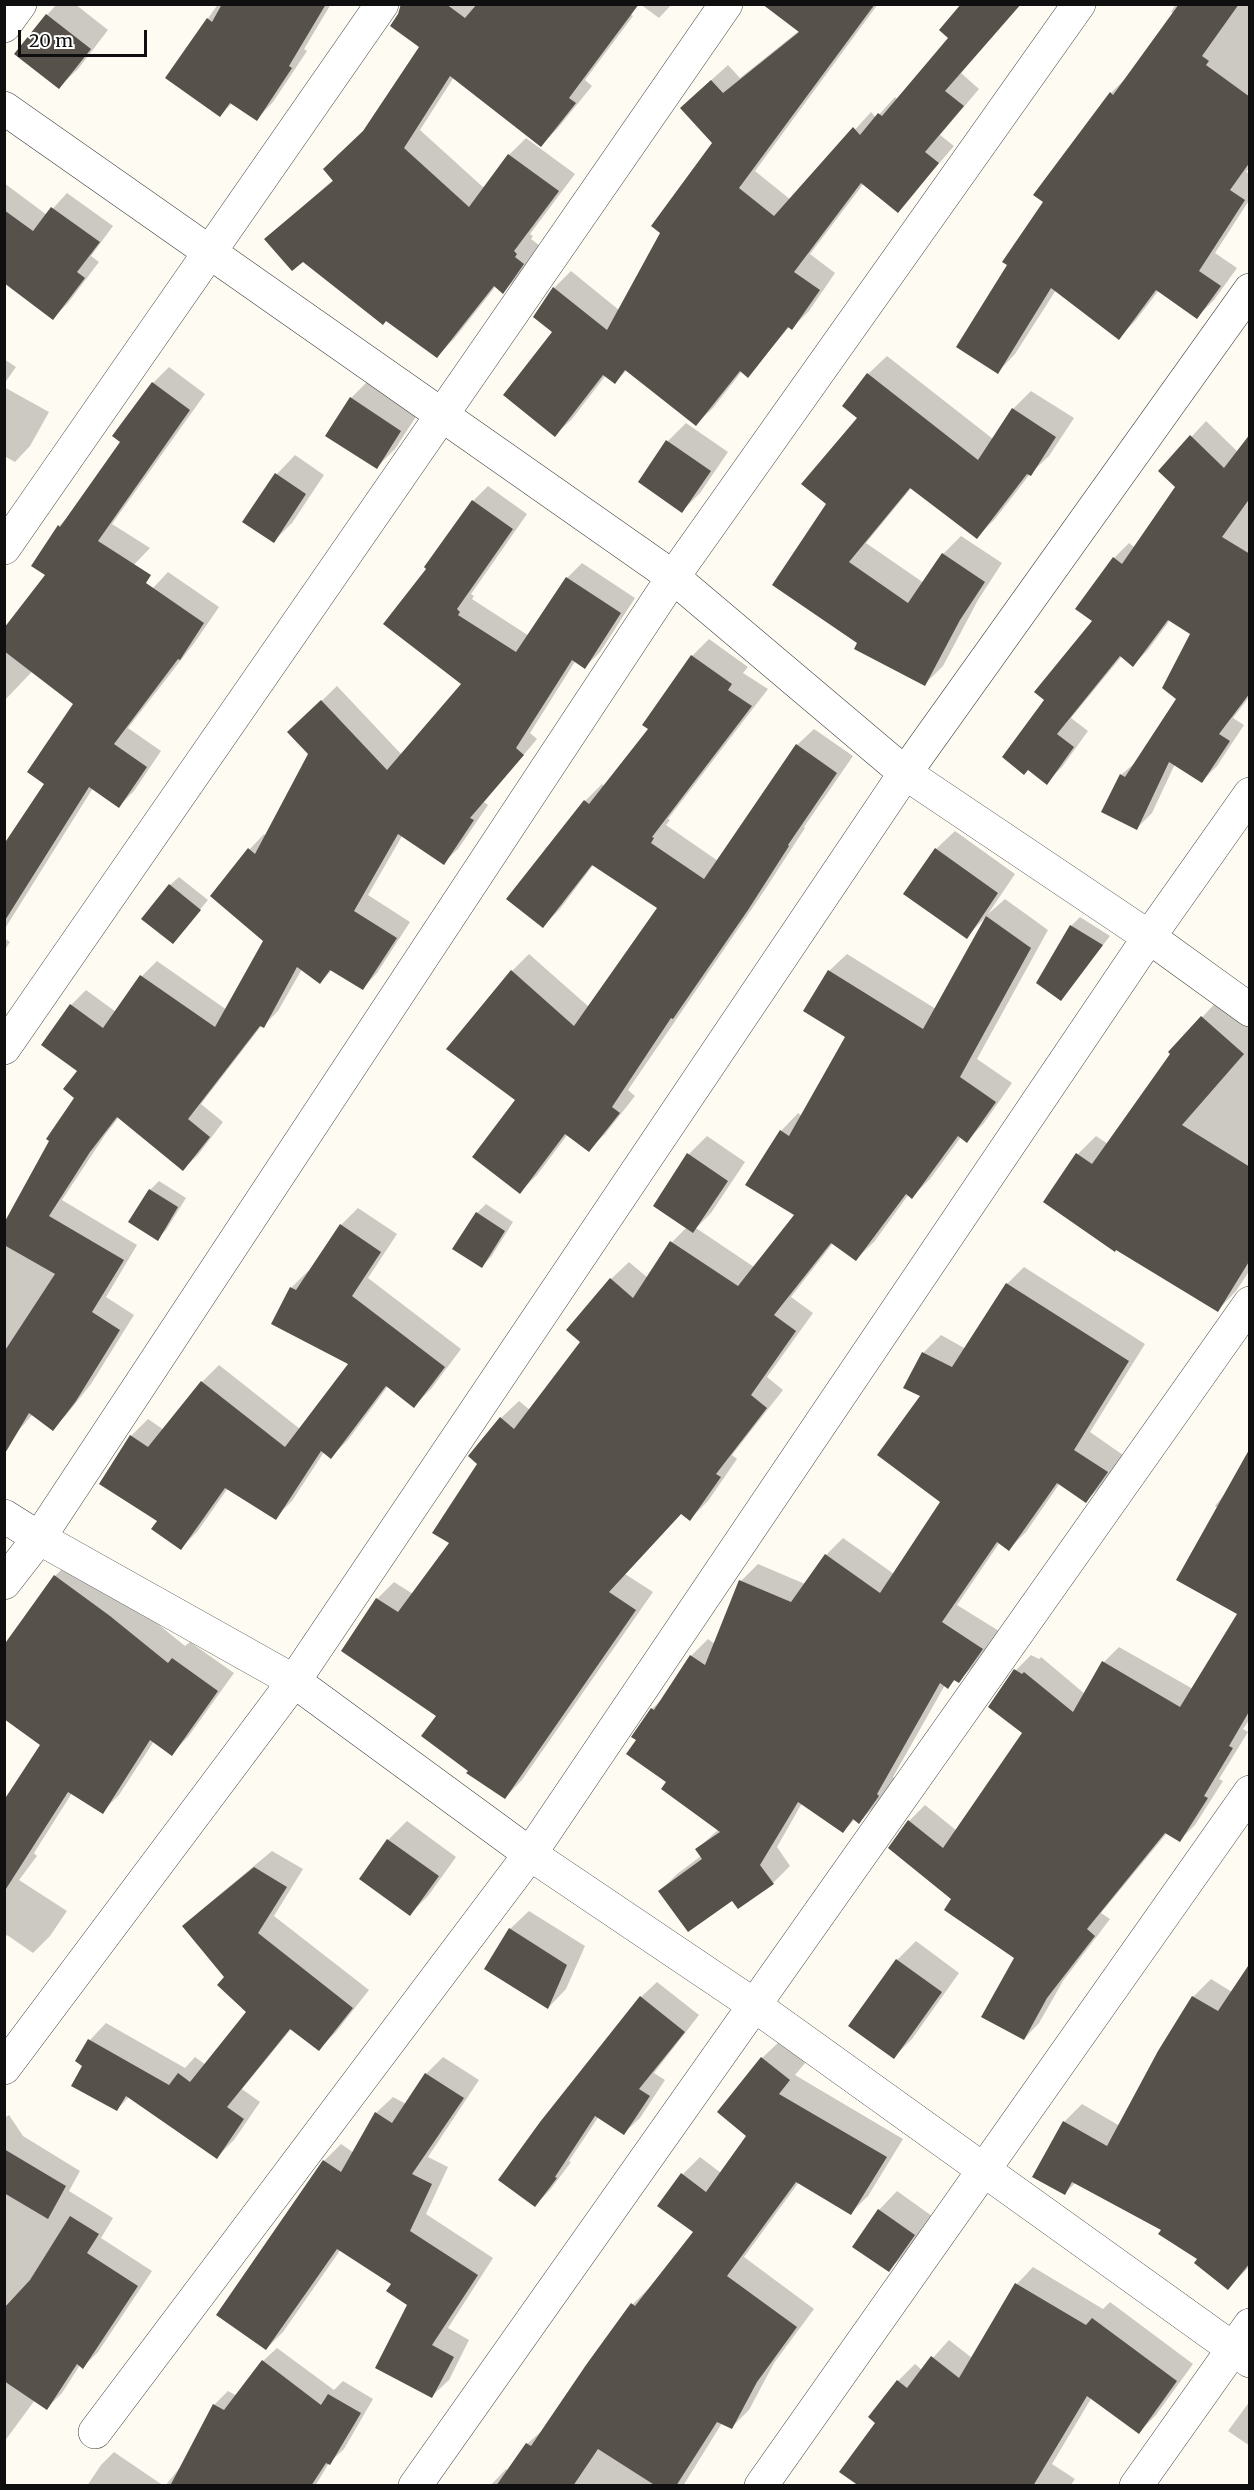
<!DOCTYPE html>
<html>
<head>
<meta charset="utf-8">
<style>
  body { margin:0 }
  #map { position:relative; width:1254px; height:2490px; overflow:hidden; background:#fefcf2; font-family:Merriweather,serif }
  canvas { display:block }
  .frame { position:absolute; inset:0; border:6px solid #0f0f0f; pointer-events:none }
  .scale { position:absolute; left:18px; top:30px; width:129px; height:27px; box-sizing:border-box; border:3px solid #0f0f0f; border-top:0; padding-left:8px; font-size:18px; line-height:21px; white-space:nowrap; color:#0f0f0f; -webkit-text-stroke:4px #fff; paint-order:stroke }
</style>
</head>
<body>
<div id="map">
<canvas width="1254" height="2490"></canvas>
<div class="frame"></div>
<div class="scale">20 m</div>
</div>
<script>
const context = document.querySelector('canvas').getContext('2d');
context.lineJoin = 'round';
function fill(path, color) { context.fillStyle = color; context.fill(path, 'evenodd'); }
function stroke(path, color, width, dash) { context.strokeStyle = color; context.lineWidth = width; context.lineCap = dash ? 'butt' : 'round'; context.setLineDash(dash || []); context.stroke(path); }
const shadow = new Path2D(`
  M57 4H75L108 30 78 69 59 87 47 15Z
  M218 4H331L304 49 307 51 273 102 257 119 233 102 220 116 167 78Z
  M401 4H618L633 16 585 80 592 86 558 128 541 145 454 77 420 130 484 188 509 155 526 138 575 174 530 234 533 236 531 239 540 246 520 275 503 292 496 286 454 339 437 356 303 260 266 239 334 179 421 46 399 15Z
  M640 4H672L659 18Z
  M770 4H878L755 171 791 200 871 112 876 118 895 97 898 100 950 38 963 4H1021L961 73 979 89 940 135 954 146 898 211 864 183 810 254 835 273 809 311 792 328 790 326 748 376 742 371 713 408 696 424 627 370 615 382 606 375 572 419 555 435 554 331 535 316 554 288 571 271 619 310 713 143 698 92 728 65 740 78 800 30Z
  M1176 4H1250V167L1246 172 1250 174V199L1215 253 1237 268 1214 300 1197 317 1159 290 1136 320 1119 338 1056 290 1015 354 998 372 1009 265 1111 93 1129 75 1174 14 1171 12Z
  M4 183 47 215 67 193 113 226 91 256 99 262 68 303 53 318 4 282Z
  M887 356 993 439 1013 409 1031 391 1074 418 1049 456 1030 474 995 519 977 537 912 487 866 543 924 583 943 554 961 536 1002 563 978 600 943 666 925 684 859 643 828 504 859 418 868 374Z
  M4 359 16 367 4 384Z
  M169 367 205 394 112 524 150 548 4 701V631L47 575 59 526 71 514 122 442 153 383Z
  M369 380 419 412 395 449 377 467 351 398Z
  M4 387 49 412 30 446 15 462 4 456Z
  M1206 421 1238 452 1250 436V696L1233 718 1244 725 1217 766 1202 781 1175 764 1152 813 1137 828 1121 775 1138 760 1178 698 1192 633 1170 620 1148 650 1133 665 1122 656 1071 718 1088 731 1062 767 1046 783V700L1094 621 1114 558 1129 543 1135 548 1177 487 1160 471Z
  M686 423 728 452 700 493 682 511 640 482 668 441Z
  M295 455 324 475 292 523 274 541 244 522 277 474Z
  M488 486 527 514 471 594 474 596 472 599 529 636 567 578 582 563 635 598 600 652 585 667 576 660 530 733 537 739 484 802 488 805 458 849 443 863 402 836 368 895 410 922 377 973 363 988 333 969 320 982 302 969 278 1011 263 1026 262 1025 201 1104 223 1122 198 1155 183 1169 119 1117 105 1135 62 1200 137 1245 106 1297 134 1315 91 1384 67 1414 52 1429 33 1414 17 1432 4 1424V1226L76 1097 79 1071 71 1005 86 990 116 1012 142 976 157 961 227 1010 265 941 212 896 250 849 264 834 266 836 310 754 304 718 337 686 402 755 463 684 426 567 473 501Z
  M168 572 219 607 195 642 128 728 161 751 134 791 119 806 93 788 4 930V860L153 588Z
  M709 639 748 667 743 673 768 689 668 819 670 820 666 825 718 861 797 745 814 729 853 756 804 827 805 828 764 891 628 1090 635 1096 605 1134 588 1150 568 1134 537 1175 520 1192 512 971 529 954 589 1007 659 907 594 864 560 909 543 926 585 801 602 784 605 787 650 729 692 656Z
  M955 831 1015 874 988 914 1005 899 1048 930 977 1059 1012 1083 984 1123 967 1141 961 1137 930 1179 912 1197 909 1194 874 1242 856 1259 833 1243 791 1297 813 1313 767 1377 783 1390 732 1455 737 1459 708 1501 690 1519 682 1513 625 1574 653 1592 522 1780 505 1798 470 1771 438 1715 377 1599 394 1582 413 1594 451 1543 479 1464 501 1418 519 1401 530 1410 582 1341 611 1279 629 1262 648 1278 672 1242 687 1227 689 1154 707 1136 745 1162 711 1213 696 1228 754 1267 796 1214 781 1131 798 1113 802 1116 847 1037 829 971 847 954 936 1009 986 917 966 937 936 849Z
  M179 877 208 900 173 942 170 885Z
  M1080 917 1110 936 1061 999 1038 982 1071 926Z
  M4 938 10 942 4 951Z
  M1220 998 1250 1024V1270L1236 1291 1218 1310 1078 1154 1096 1136 1108 1144 1172 1054 1170 1052Z
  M159 1181 186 1198 166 1230 157 1239 130 1222 150 1190Z
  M486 1204 513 1222 491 1257 482 1266 477 1213Z
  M358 1208 397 1234 368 1278 461 1349 431 1389 414 1406 388 1386 348 1440 331 1457 324 1452 292 1501 275 1518 228 1488 197 1532 181 1548 159 1521 131 1436 148 1419 164 1430 202 1382 219 1365 300 1429 350 1364 291 1288 308 1271 310 1272 341 1225Z
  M1024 1267 1145 1344 1090 1432 1123 1455 1103 1484 1086 1501 1060 1483 1026 1532 1009 1549 1000 1542 957 1605 999 1631 975 1665 958 1681 956 1679 948 1687 945 1685 893 1777 895 1778 876 1805 859 1822 855 1819 843 1832 802 1803 777 1847 790 1866 773 1883 732 1899 660 1891 677 1874 701 1856 697 1849 719 1829 668 1781 638 1740 652 1709 662 1699 691 1656 708 1639 715 1644 741 1581 758 1564 805 1584 826 1555 843 1538 894 1574 942 1502 922 1396 905 1387 924 1352 941 1335 966 1349 1007 1284Z
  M1250 1463V1719L1243 1729 1248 1732 1219 1779 1223 1781 1195 1825 1180 1840 1167 1833 1101 1913 1110 1919 1063 1981 1039 2023 1024 2039 1016 1958 953 1899 890 1848 909 1821 925 1805 957 1831 1024 1733 1016 1670 1031 1655 1039 1659 1041 1657 1085 1694 1104 1662 1119 1647 1193 1689 1239 1613 1218 1508 1215 1506Z
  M72 1559 127 1599 185 1646 190 1642 234 1673 188 1737 171 1754 154 1741 119 1795 102 1812 72 1793 34 1853 37 1856 19 1880 67 1911 50 1936 33 1953 7 1935 4 1938V1802L42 1744 4 1717V1644L55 1576Z
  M407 1821 456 1857 428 1896 410 1914 361 1878 388 1840Z
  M272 1851 303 1869 274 1916 369 1990 336 2032 319 2049 292 2028 242 2089 260 2102 234 2140 217 2157 129 2097 117 2109 84 2065 90 2040 106 2023 185 2068 195 2057 206 2065 248 2012 226 1977 184 1926 201 1910Z
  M529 1911 585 1946 566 1989 548 2008 510 1929Z
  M916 1941 959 1973 912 2039 894 2057 850 2026 897 1960Z
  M1211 1979 1232 1992 1250 2214V2266L1228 2288 1199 2259 1163 2230 1076 2182 1065 2193 1064 2122 1082 2104 1120 2126 1193 1997Z
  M657 1982 699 2015 654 2073 665 2080 640 2118 624 2133 599 2116 569 2161 571 2162 550 2190 535 2205 641 1997Z
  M780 2041 806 2062 795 2075 903 2139 868 2196 851 2213 799 2182 744 2257 814 2309 774 2363 749 2410 731 2428 722 2423 683 2486H490L506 2469 508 2471 527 2444 546 2427 633 2304 650 2287 695 2232 683 2174 700 2157 721 2173 748 2136 762 2058Z
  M443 2057 479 2080 428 2157 448 2167 426 2214 493 2258 448 2328 469 2340 449 2380 432 2396 409 2305 393 2283 341 2249 283 2332 266 2349 218 2315 324 2161 341 2144 354 2153 376 2113 393 2097 406 2104 426 2074Z
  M9 2115 23 2136 80 2171 69 2191 113 2218 101 2238 152 2271 98 2352 83 2367 80 2365 62 2393 47 2408 35 2400 4 2442V2118Z
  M897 2191 932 2216 907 2252 889 2270 879 2210Z
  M1033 2267 1103 2309 1110 2302 1193 2364 1156 2415 1139 2432 1092 2397 1052 2464 1075 2479 1070 2486H924L877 2422 898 2381 915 2364 922 2370 949 2340 972 2358 1017 2284Z
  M277 2348 334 2390 343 2381 373 2399 344 2449 329 2463 315 2486H165L182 2465 214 2405 228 2391 237 2396 263 2361Z
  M1250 2401V2446L1228 2431Z
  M114 2452 164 2486H87L101 2465Z`);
const building = new Path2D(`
  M222 4H326L289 66 292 68 257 121 230 103 220 117 165 78 207 18 212 22Z
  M401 4H446L465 18 477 4H639L569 98 576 103 541 147 450 76 404 148 469 207 508 154 559 191 514 251 517 254 515 257 524 264 503 294 494 286 437 358 386 321 383 325 303 262 292 271 264 239 333 181 323 169 363 131 419 47 390 26 398 14Z
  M762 4H875L739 188 774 216 853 127 860 135 878 113 882 116 948 38 939 30 961 4H1021L945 91 964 106 925 152 939 163 898 213 861 183 794 272 820 290 792 330 788 327 748 378 740 371 696 426 625 370 615 384 603 375 555 437 503 395 552 332 533 317 553 287 607 330 660 233 651 226 712 143 680 108 711 80 723 93 799 32Z
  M1179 4H1239L1202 56 1209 61 1206 65 1250 97V162L1230 190 1245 200 1199 271 1221 286 1197 319 1156 290 1119 340 1051 288 998 374 956 347 1007 265 1002 262 1043 202 1033 195 1110 92 1113 95Z
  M46 14 91 49 59 89 14 54Z
  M51 207 100 242 77 272 85 278 53 320 4 283V210L33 231Z
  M867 373 978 460 1012 408 1056 437 1031 476 1027 474 977 539 910 488 849 562 908 603 942 553 985 582 960 620 925 686 854 649 857 643 772 585 826 504 801 484 857 418 842 406Z
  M152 382 190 410 98 541 151 575 146 583 204 623 180 660 178 659 114 744 147 767 119 808 89 787 4 922V844L44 784 27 772 73 704 4 651V628L45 575 31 566 58 525 60 527 120 442 112 436Z
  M350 397 401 431 377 469 325 436Z
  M1250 434V498L1222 537 1250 554V693L1219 734 1230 741 1202 783 1169 762 1137 830 1101 812 1120 774 1125 777 1176 699 1162 688 1190 634 1168 620 1133 667 1120 656 1057 734 1074 747 1047 785 1028 770 1024 775 1002 757 1044 700 1034 692 1092 621 1075 609 1113 557 1122 564 1175 487 1158 471 1190 435 1224 468Z
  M666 440 711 471 682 513 638 482Z
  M275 473 306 494 274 543 242 522Z
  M472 500 513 529 457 609 460 612 458 615 516 652 566 577 621 613 585 669 572 660 516 748 524 755 470 818 474 820 444 865 398 834 354 911 397 938 363 990 330 970 320 984 297 967 264 1028 260 1026 188 1119 210 1137 183 1171 117 1117 90 1152 49 1216 124 1260 92 1312 120 1330 76 1401 53 1431 29 1413 4 1455V1352L55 1274 4 1245V1223L49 1141 46 1139 74 1098 63 1089 77 1071 41 1045 70 1004 103 1028 140 975 215 1027 263 941 210 896 248 848 255 854 308 754 287 732 321 700 387 770 461 684 383 624 426 569 424 567Z
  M691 655 732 684 728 690 752 706 652 837 654 838 651 843 704 879 796 744 837 773 788 845 789 846 748 910 673 1019 671 1018 612 1107 620 1113 589 1152 565 1134 520 1194 472 1157 515 1100 446 1049 511 970 574 1026 657 908 592 865 543 928 506 899 584 800 589 804 648 729 642 725Z
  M935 848 998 893 967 939 903 894Z
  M169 884 201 910 173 944 141 919Z
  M986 916 1031 948 960 1077 996 1102 967 1143 958 1136 912 1199 906 1194 856 1261 831 1243 774 1315 796 1331 751 1395 767 1408 716 1474 721 1477 690 1521 681 1514 609 1592 636 1610 505 1799 466 1773 468 1771 421 1736 436 1716 341 1651 376 1598 398 1612 449 1543 432 1533 477 1464 468 1456 500 1417 514 1429 580 1342 566 1330 610 1278 633 1298 670 1241 738 1286 794 1215 745 1185 780 1130 789 1136 845 1037 803 1011 828 970 923 1029Z
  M1070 925 1103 945 1061 1001 1036 983Z
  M1201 1016 1244 1054 1182 1125 1250 1167V1260L1218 1312 1116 1250 1115 1252 1043 1202 1076 1153 1092 1164 1170 1054 1168 1052Z
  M687 1153 728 1181 693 1233 653 1206Z
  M149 1189 178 1207 158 1241 128 1222Z
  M476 1212 505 1231 482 1268 452 1249Z
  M340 1224 381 1252 352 1296 445 1367 414 1408 386 1386 331 1459 321 1451 276 1520 225 1488 181 1550 151 1529 157 1521 99 1484 130 1435 148 1447 201 1381 285 1447 348 1364 271 1324 290 1287 296 1290Z
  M1006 1283 1129 1361 1074 1450 1108 1472 1086 1503 1057 1483 1009 1551 997 1542 942 1622 983 1649 959 1683 954 1680 948 1689 940 1683 877 1794 879 1796 859 1824 853 1819 843 1833 798 1802 760 1865 774 1884 738 1909 732 1901 688 1932 658 1891 702 1859 695 1849 720 1832 661 1789 666 1782 626 1754 636 1740 631 1737 651 1708 654 1710 690 1655 705 1665 739 1580 791 1602 825 1554 880 1593 940 1502 877 1455 920 1396 903 1388 922 1352 952 1367Z
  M1250 1448V1710L1229 1746 1233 1748 1204 1796 1208 1798 1180 1842 1165 1833 1087 1929 1095 1936 1047 1998 1024 2040 981 2017 1014 1958 944 1910 951 1899 888 1848 908 1820 943 1848 1022 1733 988 1707 1014 1669 1022 1674 1024 1672 1073 1712 1102 1661 1180 1707 1237 1614 1176 1580Z
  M54 1575 110 1616 168 1663 172 1658 218 1691 172 1756 150 1740 103 1814 68 1792 4 1892V1800L40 1745 4 1719V1645Z
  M387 1839 439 1876 410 1916 359 1879Z
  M254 1867 287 1887 258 1933 353 2008 319 2051 290 2029 227 2107 244 2119 217 2159 126 2096 117 2111 71 2086 82 2066 75 2061 88 2039 169 2085 178 2073 190 2082 246 2012 217 1985 224 1977 182 1926Z
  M509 1928 567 1965 548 2009 484 1969Z
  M896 1959 942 1992 894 2059 848 2026Z
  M1250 1963V2263L1228 2290 1194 2263 1197 2259 1158 2234 1161 2230 1072 2182 1065 2195 1032 2177 1063 2121 1107 2146 1158 2051 1192 1996 1218 2011Z
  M640 1996 685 2032 639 2089 650 2096 624 2135 595 2116 555 2177 557 2178 535 2207 498 2180 540 2122Z
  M761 2057 790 2080 779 2094 887 2157 851 2215 796 2182 727 2276 797 2327 757 2382 732 2429 717 2422 676 2486H656L598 2449 573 2486H496L526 2443 531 2446 586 2365 631 2303 635 2306 693 2232 657 2206 681 2173 706 2192 746 2136 717 2112Z
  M425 2073 464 2098 412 2174 432 2184 410 2231 478 2275 432 2345 454 2357 432 2398 375 2368 407 2305 386 2291 391 2284 337 2249 266 2350 216 2315 323 2160 341 2172 375 2112 392 2123Z
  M4 2149 66 2186 48 2219 4 2193Z
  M878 2209 915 2235 889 2272 852 2247Z
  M70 2216 99 2234 87 2253 138 2286 83 2369 77 2364 47 2410 4 2381V2308L30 2280Z
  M1015 2283 1086 2325 1092 2318 1177 2381 1139 2434 1087 2396 1033 2486H859L839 2472 875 2423 868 2417 897 2380 907 2388 931 2356 959 2378Z
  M262 2360 321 2405 328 2394 361 2413 330 2465 326 2463 311 2486H170L213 2404 224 2410Z`);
const street = new Path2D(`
  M4 26 20 4
  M4 108 673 577 905 773 1149 937 1250 1010
  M4 548 382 4
  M4 1048 726 4
  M4 1516 39 1538 294 1681 530 1854 754 2005 1250 2361
  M4 1583 39 1538 673 577 1079 4
  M4 2068 294 1681 905 773 1250 290
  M95 2432 530 1854 1149 937 1250 794
  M415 2486 1250 1303
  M761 2486 1250 1792
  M1136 2486 1250 2325`);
fill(shadow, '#0003');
fill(building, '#57514c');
stroke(street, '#424242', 34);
stroke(street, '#fff', 33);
</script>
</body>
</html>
